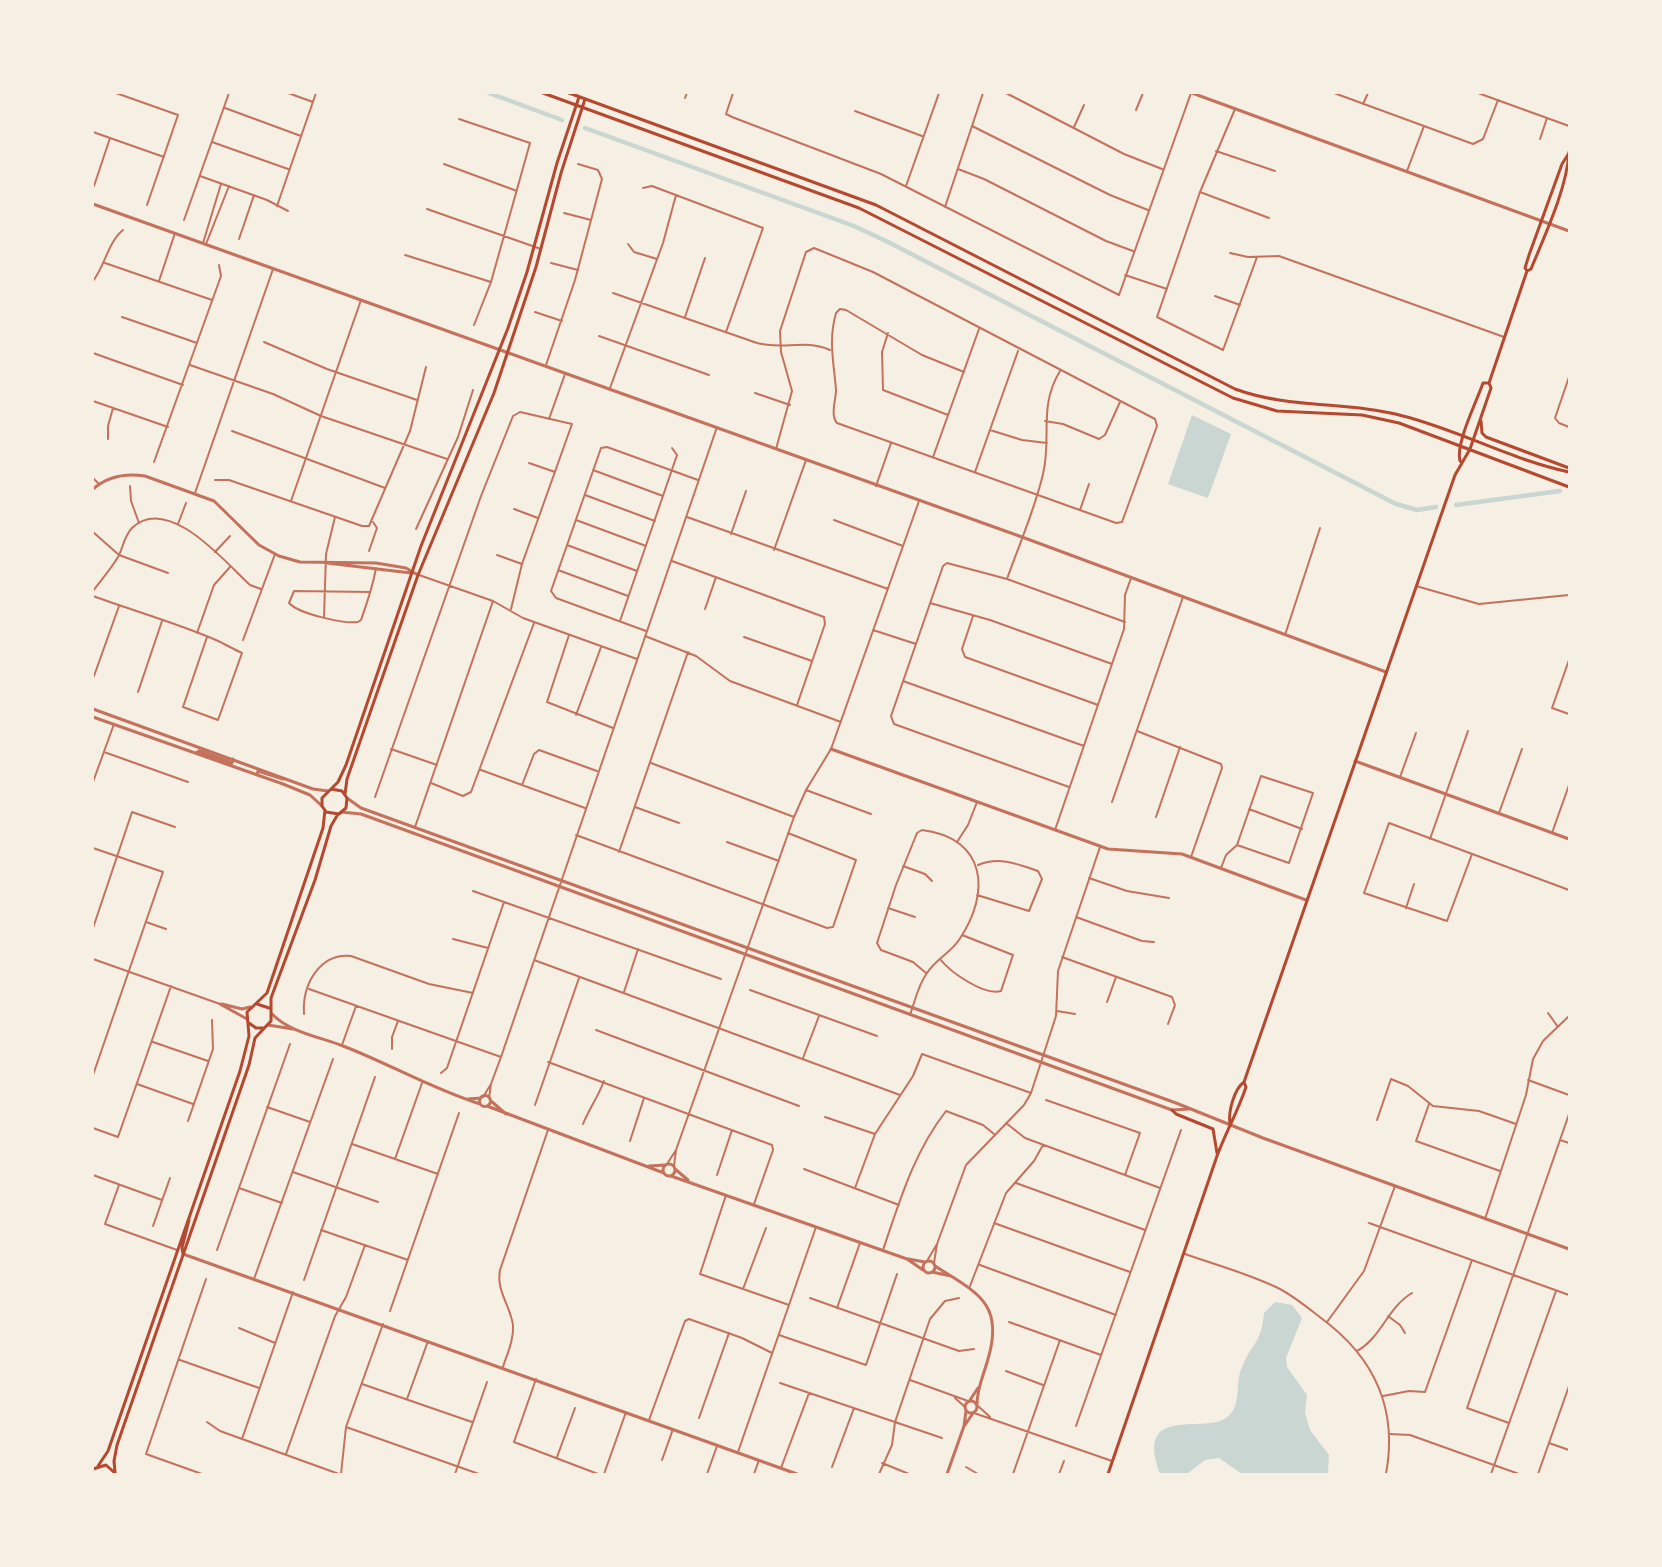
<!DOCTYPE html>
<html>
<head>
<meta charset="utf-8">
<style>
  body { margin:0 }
  #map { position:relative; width:1662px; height:1567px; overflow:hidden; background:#f6efe4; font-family:Helvetica,sans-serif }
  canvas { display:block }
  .frame { position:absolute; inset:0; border:94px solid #f6efe4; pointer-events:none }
</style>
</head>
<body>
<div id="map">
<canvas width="1662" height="1567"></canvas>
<div class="frame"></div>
</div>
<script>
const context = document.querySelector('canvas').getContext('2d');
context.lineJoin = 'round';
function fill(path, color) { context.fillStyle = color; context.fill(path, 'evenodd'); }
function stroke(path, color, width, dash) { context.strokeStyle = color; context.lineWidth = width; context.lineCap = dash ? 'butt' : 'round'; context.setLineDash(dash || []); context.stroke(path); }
const water = new Path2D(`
  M1192 415 1231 434 1208 498 1168 484Z
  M1275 1302 1292 1305 1302 1318 1286 1358 1287 1367 1307 1395 1305 1413 1310 1430 1329 1455 1328 1474H1242L1219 1458 1205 1460 1187 1474H1160C1134 1404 1203 1434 1226 1418 1243 1406 1234 1384 1242 1367 1252 1342 1261 1345 1264 1313Z`);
const canal = new Path2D(`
  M489 93 562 120
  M585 128 854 226 888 242 1396 504 1417 510 1436 507
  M1456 505 1560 491`);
const minor = new Path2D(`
  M116 93 178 115 147 205
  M288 93 313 102
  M733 93 726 114 732 117 881 174 1119 295 1191 93
  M808 93H809
  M1006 93 1124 154 1162 169
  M1334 93 1473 144 1483 139 1498 100
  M1478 93 1569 126
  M685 98 687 93
  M1363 104 1368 93
  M225 108 301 136
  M1235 109 1200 192 1157 317 1223 350 1257 257
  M1136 110 1143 93
  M855 111 922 136
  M459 119 530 143 491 282 474 325
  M972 126 1110 195 1148 210
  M1074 127 1084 105
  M93 132 164 157
  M1540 139 1547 118
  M212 142 288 169
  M1216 151 1275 171
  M444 164 517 191
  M958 169 984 179 1106 241 1133 251
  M1407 171 1424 126
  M200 176 267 200 288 211
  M94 186 110 138
  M906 186 939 93
  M643 188 652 186 763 228 726 332
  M1200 192 1269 218
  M277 206 316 93
  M945 207 983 93
  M427 209 541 249
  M564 213 591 220
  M184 220 229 93
  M239 239 254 195
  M203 243 221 184
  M206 244 229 186
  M628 244 634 252 657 259
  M1230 253 1248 257 1279 256 1504 337
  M405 255 491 282
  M105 263 212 300
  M551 263 578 270
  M1125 275 1167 289
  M93 281C105 266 108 242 123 230
  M159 281 175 233
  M613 293 757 343C782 350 806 339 830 350
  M1215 296 1240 305
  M535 312 562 321
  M122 317 197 343
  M685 317 705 258
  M888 333 882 352 883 390 948 415
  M599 336 709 375
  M264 342 327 369 417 400
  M93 353 183 385
  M190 365 273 394 321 416 447 459
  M546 365 575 280 602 179 598 170 578 164
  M1569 377 1555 418 1559 423 1569 427
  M610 388 663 243 676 195
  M755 393 790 405
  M93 401 168 427
  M549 419 565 374
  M1045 421 1063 424 1099 439 1105 435 1120 402
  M990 430 1022 440 1047 443
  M232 431 385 488
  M108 439V426L113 408
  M776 449 792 391 781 352 780 331 806 252 814 248 873 272 1155 419 1157 426 1122 522 1116 523 837 423C830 415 836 400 836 390 834 363 828 341 836 313L840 309 846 310 922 355 964 372
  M933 457 979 329
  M154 462 221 276 219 265
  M529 463 555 472
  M593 470 663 496
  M975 472 1018 351
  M93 478 99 484
  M215 480H229L362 526H369L410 431 426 367
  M130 486 131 501 139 523
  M876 486 891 443
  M195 493 273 269
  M585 495 655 521
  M291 501 361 300
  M514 509 538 518
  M1080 510 1089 484
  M687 517 888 589
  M576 520 646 546
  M834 520 903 546
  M178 524 186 503
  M416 529 458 437 473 390
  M93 532 119 555 168 573
  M731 534 746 491
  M567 545 637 571
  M774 550 806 460
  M369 551 377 528 373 522
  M215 552 230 536
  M497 555 522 564
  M672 561 824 617 825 624 797 705
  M558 570 628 596
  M419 575 493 601 523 618 637 659
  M1007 579C1019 545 1035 509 1043 474 1052 437 1038 407 1060 371
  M1416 586 1479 604 1569 595
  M93 591C101 580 111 569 118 557 123 548 124 536 132 528 168 493 226 563 250 585L261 589
  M370 592 294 591 289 603C299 614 344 624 358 622L361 620C367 603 373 586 376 568
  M93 596C134 611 177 623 216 640 225 644 233 649 242 653L218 720 183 707 207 637
  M930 603 990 620 1112 664
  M705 609 716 577
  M973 616 962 649 965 657 1098 705
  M324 617 326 554 335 517
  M620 621 677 455 672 448
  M873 630 916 644
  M646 631 556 598 551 591 601 448 607 447 698 480
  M197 633 214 585 230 567
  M569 635 547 702 613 728
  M1285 635 1320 528
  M645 636 696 656 730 681 841 722
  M744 637 812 661
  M243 640 275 554
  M1569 660 1552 708 1569 714
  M94 676 119 606
  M903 681 1084 746
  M138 692 162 621
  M576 715 601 647
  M1137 731 1221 764 1222 768 1191 857
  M391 749 437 765
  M104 752 188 782
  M651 763 794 817
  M481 770 585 808
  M1400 777 1416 733
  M93 782 114 724
  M431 783 463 796 471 792 534 623
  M522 785 534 754 539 750 597 771
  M1069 787 894 724 891 716 943 566 947 563 1007 579 1125 622
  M806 790 871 814
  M375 797 481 496 513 416 520 412 572 424 522 564 511 609
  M1112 802 1183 597
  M635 807 679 823
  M1249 809 1302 829
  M1499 813 1522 749
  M1156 817 1180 747
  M415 827 493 601
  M1055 830 1124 629 1125 595 1131 578
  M1552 833 1569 785
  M576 835 827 928 833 927 856 860 788 833
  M1430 839 1468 731
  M727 842 779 861
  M957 842 968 825 977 802
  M93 848 163 872 93 1075
  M619 852 688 652
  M1472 854 1447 921 1364 893 1389 823 1569 890
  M903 866 925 874 932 881
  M1221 868 1226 855 1237 845 1261 776 1313 793 1289 863 1237 845
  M1089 878 1127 891 1169 898
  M473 891 721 979
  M977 895 1029 911 1042 879 1038 871C1018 864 999 856 978 865
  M888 908 915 917
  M1406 908 1414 884
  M1076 917 1142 941 1154 942
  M146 922 166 929
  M93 928 132 812 175 827
  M453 939 488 948
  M1062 957 1172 997 1175 1005 1168 1024
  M93 959 220 1004
  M940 959C950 972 984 996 1001 991L1013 955 962 935
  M534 960 900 1095
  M309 989 501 1057
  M750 990 877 1036
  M624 992 638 949
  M1107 1002 1116 977
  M1057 1011 1075 1014
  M1548 1013 1558 1027
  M304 1014C302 984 320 953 351 956L429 984 473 993
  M910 1015C915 1001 918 985 927 973 935 960 950 953 959 940 991 893 987 838 922 830L917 833 896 885 877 943 881 950 913 962 926 973
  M596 1030 799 1106
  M153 1042 208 1061
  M342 1045 356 1006
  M392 1049V1037L398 1021
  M803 1058 819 1016
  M548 1062 772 1145 773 1150 754 1204
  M441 1073 447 1068 504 902
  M1528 1080 1569 1095
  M137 1084 193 1104
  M483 1097 491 1084 501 1057 717 427
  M489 1098 491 1084
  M1046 1100 1140 1133 1125 1175
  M1429 1104 1416 1141 1500 1171
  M535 1105 579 978
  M267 1107 310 1122
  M825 1117 875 1134
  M1377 1120 1391 1079 1408 1086 1433 1106 1479 1111 1516 1124
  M188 1121 213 1049 212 1020
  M1006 1123 1025 1138 1160 1188
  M583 1124C589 1109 598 1097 604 1081
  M93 1128 118 1137 171 986
  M1560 1140 1569 1143
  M630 1141 644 1098
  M352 1144 438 1174
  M395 1159 422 1083
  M667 1164 676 1150
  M674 1166 676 1150 794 817 806 790 831 749 919 501
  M804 1169 899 1205
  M293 1172 378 1202
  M93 1175 162 1200
  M717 1175 732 1130
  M1016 1183 1145 1230
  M119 1185 105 1224 177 1250
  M239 1188 282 1203
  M855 1188 875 1134 913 1076 922 1054 1031 1093
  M726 1195 700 1274 789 1305
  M1485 1219 1526 1095 1533 1059 1543 1041 1569 1016
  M994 1223 1130 1272
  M1369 1223 1569 1295
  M153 1226 170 1178
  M321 1230 408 1260
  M217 1250 290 1044
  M883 1250C900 1200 914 1152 946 1111L983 1125 994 1134
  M1185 1254C1216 1265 1250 1274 1280 1289 1295 1297 1308 1308 1321 1318 1374 1357 1398 1409 1386 1474
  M927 1261 937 1244
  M934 1263 937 1244 966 1165 1024 1105 1031 1093 1056 1016 1058 971 1100 847
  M980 1265 1116 1315
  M254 1279 333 1059
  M304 1280 375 1077
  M970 1286 1006 1193 1034 1161 1043 1145
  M743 1289 766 1228
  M810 1298 959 1351 974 1349
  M837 1308 860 1243
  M390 1311 459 1113
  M1388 1316 1400 1325 1405 1333
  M1009 1322 1101 1355
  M1327 1322 1364 1271 1395 1186
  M239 1328 275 1343
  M779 1335 866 1365 897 1274
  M1357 1351C1381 1338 1388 1307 1412 1293
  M180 1360 259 1388
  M503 1367C507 1354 514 1340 513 1325 510 1305 496 1291 500 1270L548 1130
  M1006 1371 1043 1385
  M536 1379 514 1442 598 1474
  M910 1380 968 1401
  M780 1383 942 1438
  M362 1384 472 1422
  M1383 1396 1409 1391 1425 1392 1472 1260
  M955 1398 965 1407
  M407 1399 428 1341
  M978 1406 990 1417
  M974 1413 1112 1461
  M699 1418 729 1333
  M649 1420 685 1321 689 1319 742 1338 772 1353
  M207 1422 220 1431 339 1474
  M1509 1423 1467 1408 1569 1114
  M1076 1426 1181 1130
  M346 1427 479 1474
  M1390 1434 1410 1435 1519 1474
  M242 1439 293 1292
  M1549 1443 1569 1450
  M738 1452 816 1227
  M286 1454 335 1316 346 1297 365 1245
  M557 1457 575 1408
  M662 1460 673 1429
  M882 1463 909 1474
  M832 1467 854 1408
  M966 1467 978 1474
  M781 1468 809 1393
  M202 1474 146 1454 206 1279
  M341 1474 346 1427 383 1324
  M455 1474 487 1382
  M604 1474 626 1412
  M707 1474 717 1446
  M754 1474 759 1460
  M879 1474 892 1445 895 1422 930 1319 945 1301 959 1298
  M1013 1474 1060 1340
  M1059 1474 1064 1461
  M1491 1474 1556 1291
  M1538 1474 1569 1386`);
const tertiary = new Path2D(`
  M1192 93 1569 231
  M93 204 1022 537 1386 672
  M93 489C108 476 126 473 145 476L214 501 259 545 279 556 300 562 376 563 406 568 418 575
  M327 563 411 573
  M93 709 313 789 328 791
  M93 717 283 784 310 795 322 806
  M831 749 1108 849 1182 854 1306 900
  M196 753 199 751 232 763 233 759
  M1355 761 1569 839
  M257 775 258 771 283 779
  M347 798 361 808 1176 1103 1263 1138 1569 1249
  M341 812 361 814 1172 1110 1189 1109
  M220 1004 247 1019
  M222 1004 242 1009 250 1007
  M272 1014C289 1032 320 1037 343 1046 390 1064 432 1089 480 1104
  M268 1025 293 1029
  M479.5 1101a5.5 5.5 0 1 1 11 0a5.5 5.5 0 1 1-11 0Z
  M468 1099 481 1098
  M491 1101 506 1114
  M487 1106 664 1173
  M663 1170a6 6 0 1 1 12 0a6 6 0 1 1-12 0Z
  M649 1166 665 1165
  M675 1169 688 1180
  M671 1176 907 1259 923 1270
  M183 1254 797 1474
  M908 1259 925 1262
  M923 1267a6 6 0 1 1 12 0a6 6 0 1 1-12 0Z
  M935 1266C975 1292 1005 1302 988 1359 984 1374 977 1388 977 1404
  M932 1272 951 1276
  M970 1400 978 1388
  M965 1407a6 6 0 1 1 12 0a6 6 0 1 1-12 0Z
  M965 1425 973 1413
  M947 1474 964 1426 966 1411`);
const secondary = new Path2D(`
  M543 93 859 208 1233 398 1277 411 1362 415 1399 423 1569 487
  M569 93 876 205 1235 389C1289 409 1347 401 1403 416 1459 430 1512 460 1569 472
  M1527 271 1525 268 1529 255 1562 164 1569 153
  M1481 421 1482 433 1486 437 1569 468
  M1460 461C1455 444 1477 401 1483 383H1489
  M331 789 342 791 347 798 346 808 339 814 326 812 322 806V798L338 782 346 765 421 546 508 328 527 272 557 163 579 97
  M345 794 347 779 418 575 494 393 536 267 561 173 585 99
  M257 1004 269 1008
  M249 1023 256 1028H264
  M1172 1110 1176 1114 1213 1129 1217 1153
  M1230 1124C1228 1112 1234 1089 1244 1082L1455 475 1470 449 1491 388 1489 383 1527 271 1531 269C1545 235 1567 188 1569 152
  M183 1254 182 1248 189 1220
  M98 1466 108 1451 240 1071 249 1036 247 1012 267 993 323 828 325 810
  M93 1469 106 1465 116 1474
  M115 1472 114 1461 117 1445 249 1065 255 1038 271 1021V998L315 880 331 826 338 814
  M1108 1474 1217 1156C1226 1132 1238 1111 1246 1087L1244 1082`);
fill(water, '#c9d6d2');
stroke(canal, '#c9d6d2', 4.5);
stroke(minor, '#c5725c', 2);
stroke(tertiary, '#c5725c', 3);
stroke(secondary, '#b5482f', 3);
</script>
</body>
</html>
